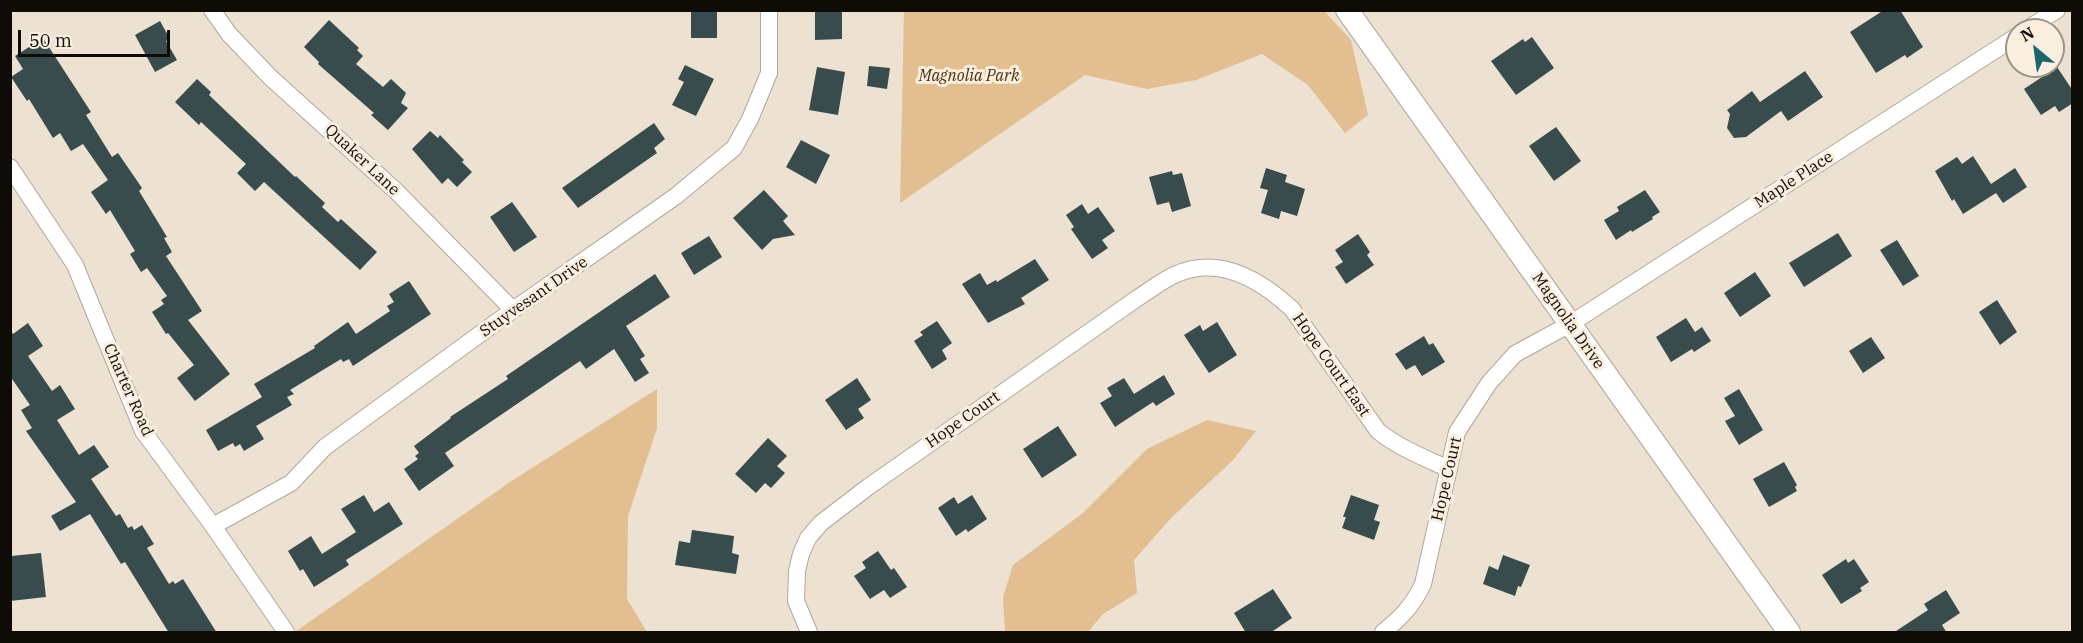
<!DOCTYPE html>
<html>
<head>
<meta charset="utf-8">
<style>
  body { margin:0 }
  #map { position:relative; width:2083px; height:643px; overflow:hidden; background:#ede1d2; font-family:"IBM Plex Serif",serif }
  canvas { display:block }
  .frame { position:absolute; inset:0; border:12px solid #0f0b07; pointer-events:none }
  .north { position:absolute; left:2005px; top:18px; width:60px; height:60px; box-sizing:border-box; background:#faeedf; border:2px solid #9c9389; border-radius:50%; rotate:331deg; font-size:16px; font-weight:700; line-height:24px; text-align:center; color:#0f0b07 }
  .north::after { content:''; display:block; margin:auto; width:21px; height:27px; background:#19676d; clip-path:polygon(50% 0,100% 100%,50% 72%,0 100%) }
  .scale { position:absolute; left:18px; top:30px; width:152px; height:27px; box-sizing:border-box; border:3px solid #0f0b07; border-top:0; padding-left:8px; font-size:18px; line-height:21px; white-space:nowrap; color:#0f0b07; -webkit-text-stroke:4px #faeedf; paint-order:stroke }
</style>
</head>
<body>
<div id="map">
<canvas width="2083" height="643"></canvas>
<div class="frame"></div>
<div class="north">N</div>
<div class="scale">50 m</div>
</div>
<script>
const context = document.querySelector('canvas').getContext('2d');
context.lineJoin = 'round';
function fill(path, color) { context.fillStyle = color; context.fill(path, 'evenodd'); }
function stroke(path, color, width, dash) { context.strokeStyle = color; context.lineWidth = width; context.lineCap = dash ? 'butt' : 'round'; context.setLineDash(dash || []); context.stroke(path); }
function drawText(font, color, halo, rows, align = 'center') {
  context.font = font + ' "IBM Plex Serif",serif'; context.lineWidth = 6; context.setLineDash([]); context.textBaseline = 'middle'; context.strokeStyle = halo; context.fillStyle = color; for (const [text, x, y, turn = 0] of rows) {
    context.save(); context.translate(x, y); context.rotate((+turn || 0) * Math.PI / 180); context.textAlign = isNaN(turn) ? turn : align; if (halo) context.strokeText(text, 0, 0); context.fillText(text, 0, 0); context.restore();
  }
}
const green = new Path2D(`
  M904 11H1324L1351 40 1368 115 1345 133 1308 85 1262 54 1196 80 1147 89 1085 75 900 203Z
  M657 389V428L628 516 627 599 647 632H295L513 480Z
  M1207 420 1256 431 1232 461 1171 518 1134 560 1137 593 1103 614 1088 632H1005L1003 597 1013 565 1083 513 1147 449Z`);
const building = new Path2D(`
  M691 10H717V38H691Z
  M815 10H842V39L815 40Z
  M1884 10H1900L1923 47 1907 58 1905 55 1876 73 1850 32Z
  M329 20 359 48 357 50 363 56 356 64 383 87 391 79 406 93 401 103 408 108 388 130 371 115 374 113 318 64 319 62 304 47Z
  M160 21 170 39 166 41 177 60 155 72 135 35Z
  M1532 37 1554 68 1516 95 1491 61 1523 39 1525 42Z
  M43 38 91 112 86 115 112 157 118 153 142 188 139 191 167 237 164 238 172 252 166 256 202 311 188 320 230 374 195 401 177 378 194 365 168 333 166 334 152 312 164 304 161 300 167 296 147 268 141 272 130 254 135 251 110 210 106 214 91 192 108 180 83 144 71 151 60 133 53 138 29 99 27 101 11 77 23 69 15 56Z
  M685 65 714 79 696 116 672 105 684 82 678 79Z
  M869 66 890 68 887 89 867 86Z
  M817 67 845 72 838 115 809 110Z
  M2057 67 2073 91V103L2059 112 2055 106 2041 115 2024 89Z
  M1805 71 1823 97 1788 121 1781 111 1746 137 1734 138 1727 128 1730 114 1727 110 1752 91 1760 102Z
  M197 79 211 92 209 95 295 177 296 176 325 203 322 207 338 222 341 219 377 252 360 270 264 182 255 191 237 173 246 164 201 122 199 125 175 102Z
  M654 123 665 139 654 148 657 153 578 208 562 188Z
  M1556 127 1581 161 1554 181 1529 146Z
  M430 131 438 138 440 135 464 160 462 162 472 172 457 187 448 178 442 184 412 149Z
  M801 140 830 155 816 184 786 167Z
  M1973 156 1991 184 2015 168 2027 187 2003 203 1996 193 1963 214 1954 199 1952 201 1935 171 1957 157 1962 164Z
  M1266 168 1287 175 1285 182 1305 189 1297 216 1281 211 1279 219 1261 213 1268 190 1260 188Z
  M1172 171 1173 175 1182 173 1191 206 1172 212 1169 202 1157 205 1149 177Z
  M764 190 788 216 783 221 795 235 773 239 762 250 733 218Z
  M1645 190 1660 212 1652 217 1653 219 1632 232 1631 230 1616 240 1604 220 1619 211 1617 207Z
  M512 202 537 237 514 252 490 217Z
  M1082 204 1088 214 1098 207 1115 231 1102 240 1108 248 1092 259 1071 229 1074 227 1066 215Z
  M1838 233 1852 256 1804 287 1789 263Z
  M1358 234 1370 252 1367 255 1374 265 1346 284 1335 267 1343 262 1335 250Z
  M709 236 722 257 694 275 681 253Z
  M1897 240 1919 276 1903 286 1880 250Z
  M1035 259 1049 280 1021 298 1025 304 988 323 962 284 980 273 987 285 996 280 997 282Z
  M1755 272 1771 296 1740 317 1724 293Z
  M655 274 670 297 626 326 645 356 640 359 649 373 635 382 614 349 586 369 580 361 445 453 454 466 419 491 404 469 418 459 415 456 419 453 414 446 451 418 450 417 508 379 506 376Z
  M409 281 431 314 353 366 349 359 343 362 341 359 290 390 294 394 287 397 292 405 256 426 264 439 244 451 240 444 235 447 233 443 218 451 206 430 262 397 254 384 315 348 314 346 348 322 356 334 390 311 387 306 394 302 389 294Z
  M1997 300 2017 332 2000 345 1979 312Z
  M1686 318 1695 332 1702 327 1711 341 1694 352 1692 349 1671 362 1656 337Z
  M937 321 952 343 942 350 947 359 932 369 914 341 923 335 920 332Z
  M1217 322 1237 355 1209 373 1184 335 1200 325 1203 331Z
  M28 323 43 346 28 356 52 391 60 385 75 409 57 420 79 455 94 445 109 467 91 479 116 516 120 514 128 528 132 526 134 530 142 525 154 544 147 548 169 584 173 581 175 584 183 579 217 633H169L125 562 121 564 90 514 60 531 51 516 76 502 26 431 32 428 21 410 30 405 10 376V330L13 334Z
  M1424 336 1429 345 1433 343 1445 362 1422 376 1415 365 1406 370 1395 354Z
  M1871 337 1885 358 1863 373 1849 351Z
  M1164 375 1175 394 1156 406 1153 402 1115 427 1100 403 1112 396 1107 388 1124 378 1134 394Z
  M857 378 871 400 858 409 864 418 846 430 825 400Z
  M1739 389 1763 430 1739 445 1725 421 1735 416 1724 398Z
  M1058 426 1077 455 1042 478 1023 449Z
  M768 438 787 456 777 466 785 473 771 488 765 483 756 493 735 474Z
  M1784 462 1797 485 1795 487 1797 491 1769 507 1753 479Z
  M364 495 374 512 389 502 403 524 346 560 349 565 314 587 303 569 300 571 288 551 311 536 322 554 356 532 341 509Z
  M972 495 987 519 968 532 966 529 956 536 938 508 954 497 958 504Z
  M1351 495 1379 505 1374 520 1380 522 1374 540 1342 528 1346 517H1343Z
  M692 530 734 536 732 553 739 555 736 574 675 565 679 541 690 543Z
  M878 551 891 570 894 568 907 587 890 598 884 590 870 599 854 576 866 568 862 562Z
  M41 553 46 597 10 601 11 556Z
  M1503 555 1530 565 1521 587 1518 586 1515 596 1483 584 1489 566 1498 570Z
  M1846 559 1848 563 1854 559 1869 582 1860 588 1862 591 1841 604 1822 575Z
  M1273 589 1292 618 1270 633H1246L1234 613Z
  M1946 590 1960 613 1942 625 1947 633H1893L1928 610 1924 604Z`);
const street = new Path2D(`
  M212 10 229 34 270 77 396 191 513 310
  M2026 30 2057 10
  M10 167 75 265 143 431 213 526 286 632
  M213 526 291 483 325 447 513 310 676 196 734 148 750 119 769 73V10
  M809 632 796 601 797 571 801 554 808 538 821 523 868 487 1139 297C1152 289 1165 278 1179 273 1221 256 1262 281 1292 309L1378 431C1399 448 1425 458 1449 469
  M1383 632C1401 618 1413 605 1423 584L1457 432 1489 383 1515 354 1570 324 2017 36`);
const secondary = new Path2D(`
  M1347 10 1789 632`);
const parkNames = [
  ["Magnolia Park",969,76]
];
const streetNames = [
  ["Quaker Lane",362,160,43],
  ["Maple Place",1794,180,-33],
  ["Stuyvesant Drive",534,297,-35],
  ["Magnolia Drive",1568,321,55],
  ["Hope Court East",1331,365,55],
  ["Charter Road",128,390,66],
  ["Hope Court",963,420,-35],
  ["Hope Court",1447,479,-77]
];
fill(green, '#e2be90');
fill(building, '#384b4d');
stroke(street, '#b2a799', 18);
stroke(secondary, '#b2a799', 24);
stroke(street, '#fff', 16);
stroke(secondary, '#fff', 22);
drawText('italic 16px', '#49320f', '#faeedf', parkNames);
drawText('16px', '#0f0b07', '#faeedf', streetNames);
</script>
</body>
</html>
